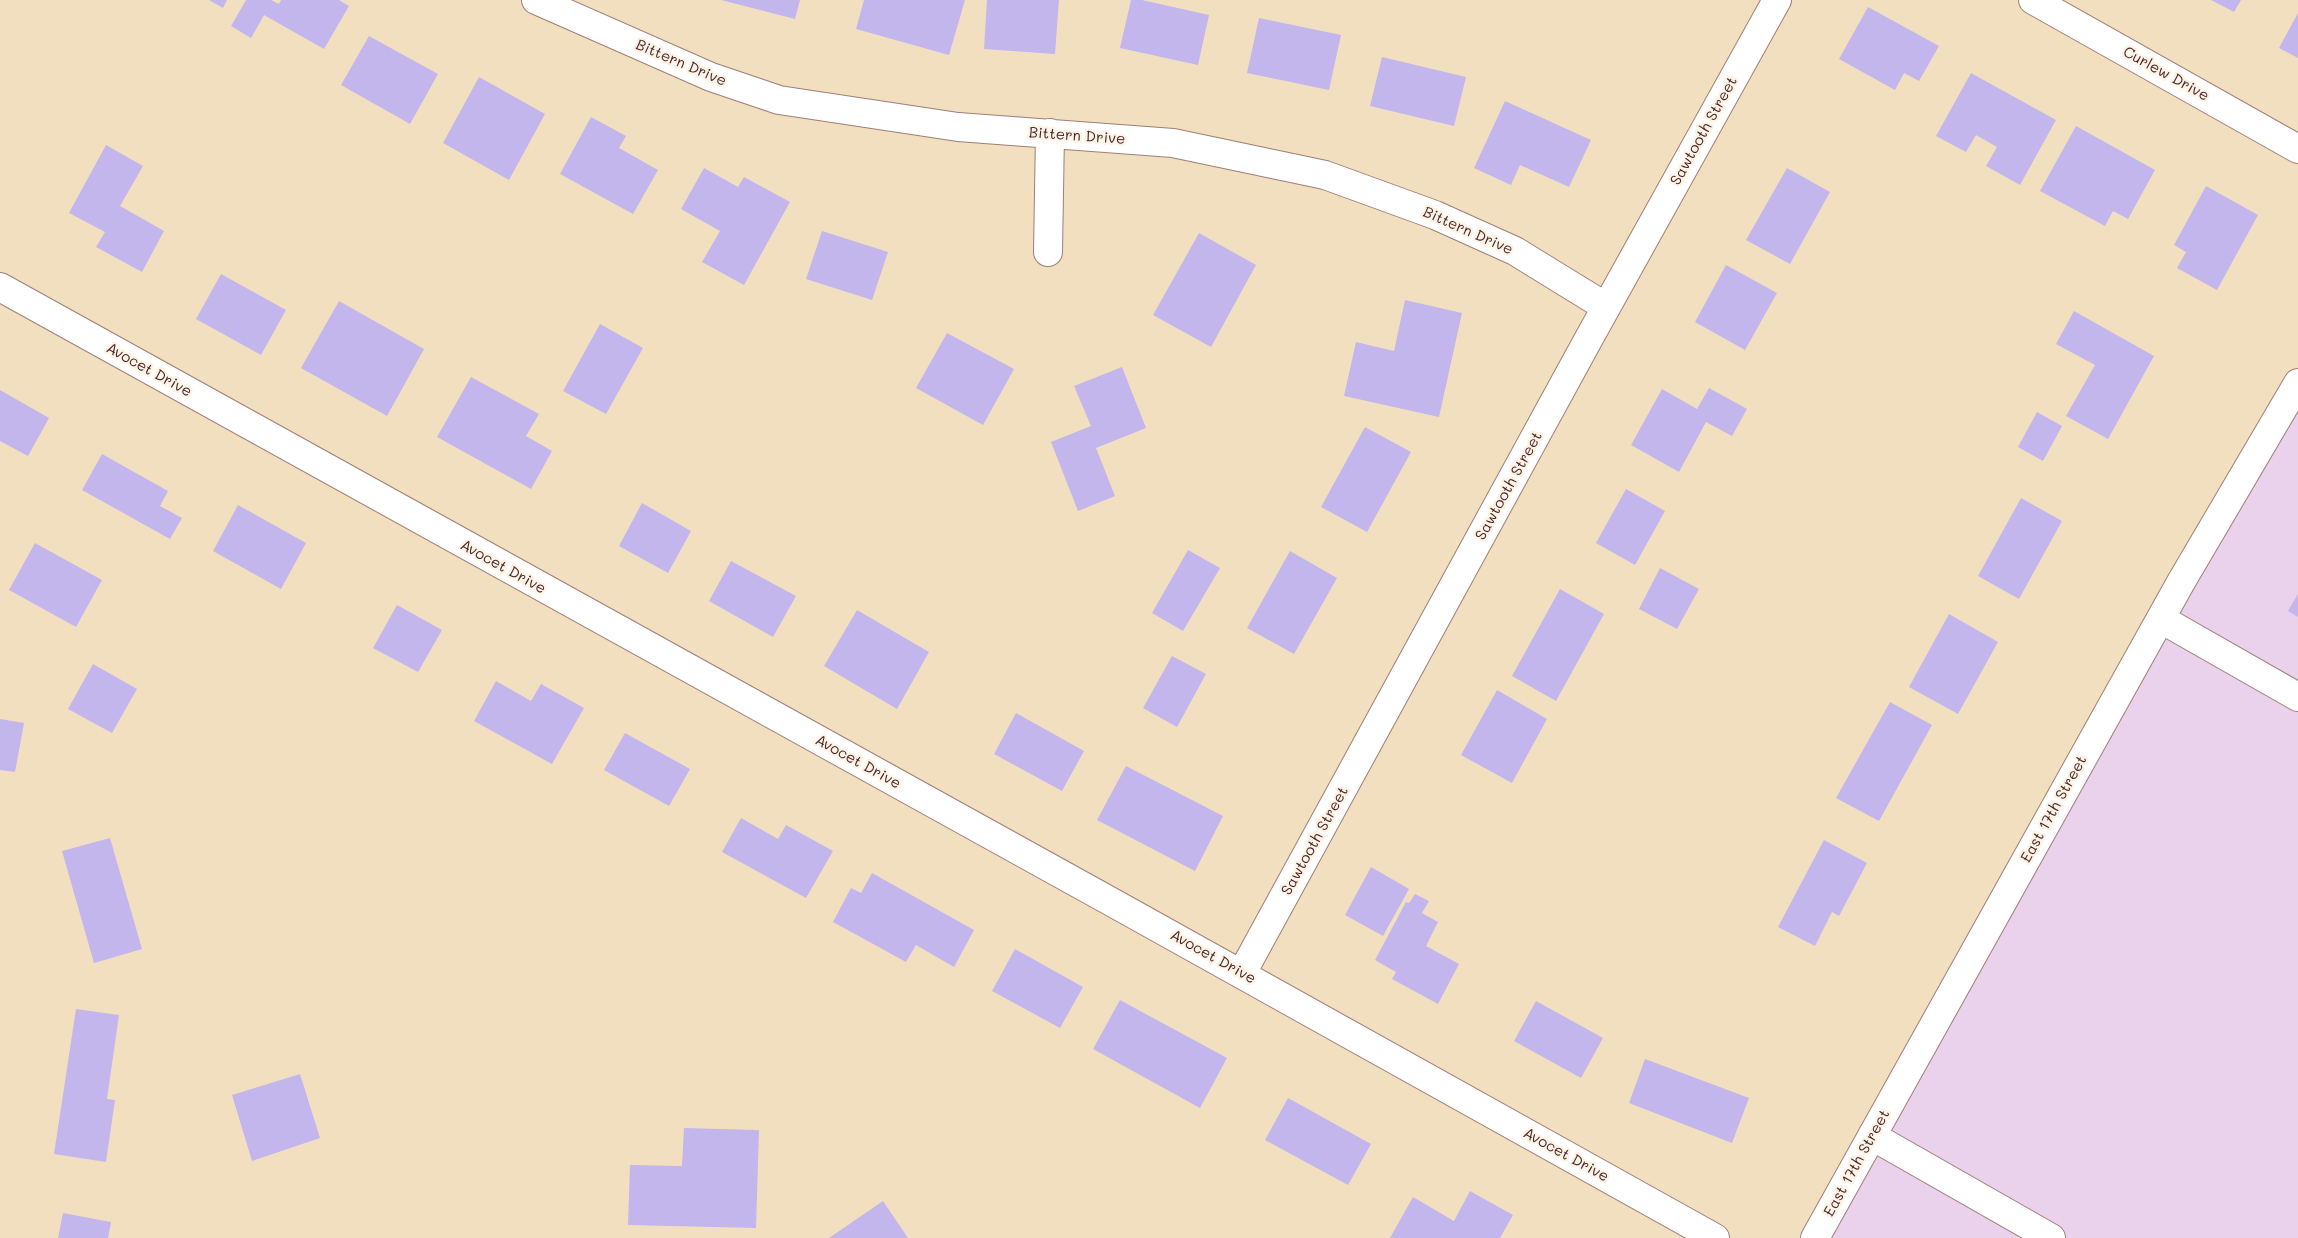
<!DOCTYPE html>
<html>
<head>
<meta charset="utf-8">
<style>
  body { margin:0 }
  canvas { display:block; background:#f2dfc0 }
</style>
</head>
<body>
<canvas width="2298" height="1238"></canvas>
<script>
const context = document.querySelector('canvas').getContext('2d');
context.lineJoin = 'round';
function fill(path, color) { context.fillStyle = color; context.fill(path, 'evenodd'); }
function stroke(path, color, width, dash) { context.strokeStyle = color; context.lineWidth = width; context.lineCap = dash ? 'butt' : 'round'; context.setLineDash(dash || []); context.stroke(path); }
function drawText(font, color, halo, rows, align = 'center') {
  context.font = font + ' Mali,sans-serif'; context.lineWidth = 5; context.setLineDash([]); context.textBaseline = 'middle'; context.strokeStyle = halo; context.fillStyle = color; for (const [text, x, y, turn = 0] of rows) {
    context.save(); context.translate(x, y); context.rotate((+turn || 0) * Math.PI / 180); context.textAlign = isNaN(turn) ? turn : align; if (halo) context.strokeText(text, 0, 0); context.fillText(text, 0, 0); context.restore();
  }
}
const built = new Path2D(`
  M2298 383V1238H1814Z`);
const building = new Path2D(`
  M209 0H227L223 8Z
  M246 0H271L279 4 281 0H339L349 6 324 49 264 15 251 38 231 26Z
  M721 0H800L795 19Z
  M864 0H965L949 55 856 29Z
  M987 0H1059L1055 54 984 49Z
  M1131 0H1142L1209 15 1198 65 1120 48Z
  M2211 0H2241L2234 12Z
  M1868 7 1939 46 1919 81 1904 73 1895 90 1839 59Z
  M2298 13V58L2279 48Z
  M1259 18 1341 35 1329 90 1247 73Z
  M369 36 438 74 410 124 341 85Z
  M1382 57 1466 77 1454 126 1370 106Z
  M1971 73 2056 120 2020 185 1986 166 1997 147 1976 135 1966 152 1936 136Z
  M479 77 545 114 509 180 443 143Z
  M1505 101 1591 140 1569 187 1520 165 1511 185 1474 168Z
  M591 117 626 136 619 148 658 170 633 214 560 174Z
  M2076 126 2155 170 2128 219 2113 211 2105 226 2040 191Z
  M106 145 143 166 120 206 164 231 142 272 96 247 105 232 69 213Z
  M704 168 738 187 744 177 790 202 744 285 702 262 720 231 681 209Z
  M1787 168 1830 192 1790 264 1746 240Z
  M2206 186 2258 215 2217 290 2177 268 2186 252 2174 245Z
  M822 231 888 252 872 300 806 279Z
  M1199 233 1256 265 1211 347 1153 315Z
  M1726 265 1777 293 1745 350 1695 322Z
  M221 274 286 310 261 355 196 319Z
  M1405 300 1462 313 1439 417 1344 396 1356 342 1394 351Z
  M339 301 424 349 387 416 301 368Z
  M2074 311 2154 356 2108 439 2066 416 2095 365 2056 344Z
  M600 324 643 348 606 414 563 391Z
  M947 333 1014 369 983 425 916 388Z
  M1122 367 1146 428 1096 448 1115 496 1078 511 1051 442 1091 426 1074 386Z
  M471 377 539 414 526 436 552 451 531 489 437 437Z
  M1709 388 1747 409 1732 436 1706 422 1679 472 1631 445 1662 389 1697 409Z
  M0 390 49 418 28 456 0 441Z
  M2037 412 2062 426 2043 461 2018 447Z
  M1365 427 1411 452 1367 532 1321 507Z
  M102 454 168 491 160 506 182 518 170 539 82 490Z
  M1626 489 1665 511 1635 565 1596 543Z
  M2021 498 2062 521 2019 599 1978 576Z
  M642 503 691 531 668 573 619 546Z
  M238 505 306 543 281 589 213 551Z
  M35 543 102 580 76 627 9 590Z
  M1188 550 1220 568 1183 631 1152 613Z
  M1290 551 1337 578 1294 654 1247 628Z
  M731 561 796 596 773 637 709 601Z
  M1660 568 1699 589 1677 629 1639 609Z
  M1560 589 1604 614 1556 701 1512 676Z
  M2298 594V617L2288 611Z
  M397 605 442 630 418 672 373 648Z
  M857 610 929 652 897 709 824 666Z
  M1949 614 1998 642 1958 714 1909 687Z
  M1172 656 1206 674 1177 727 1143 708Z
  M93 664 137 689 112 733 68 709Z
  M496 681 531 701 541 684 584 708 552 764 474 721Z
  M1497 690 1547 719 1512 783 1461 755Z
  M1890 702 1932 725 1879 821 1836 798Z
  M1016 713 1084 751 1062 791 994 754Z
  M0 719 24 723 15 772 0 770Z
  M625 733 690 769 669 806 604 770Z
  M1126 766 1223 816 1195 871 1097 820Z
  M741 818 778 839 786 825 833 851 806 898 722 852Z
  M110 838 142 949 94 963 62 851Z
  M1824 840 1867 863 1839 916 1832 912 1815 946 1778 927Z
  M1371 867 1409 889 1383 936 1345 915Z
  M872 873 974 930 954 967 916 945 906 962 833 922 851 888 861 893Z
  M1415 894 1429 901 1422 913 1438 922 1426 946 1459 964 1438 1004 1392 979 1396 972 1375 960 1406 902 1409 903Z
  M1015 949 1083 987 1060 1028 992 991Z
  M1120 1000 1227 1058 1200 1108 1093 1049Z
  M1536 1001 1603 1038 1581 1078 1514 1041Z
  M76 1009 119 1015 107 1099 115 1100 106 1162 54 1154Z
  M1645 1059 1749 1098 1732 1143 1629 1103Z
  M300 1074 320 1138 252 1161 232 1095Z
  M1288 1098 1371 1144 1348 1185 1265 1140Z
  M684 1128 759 1130 756 1228 628 1225 630 1165 682 1166Z
  M1470 1191 1513 1215 1500 1238H1390L1413 1197 1454 1221Z
  M883 1201 908 1238H829Z
  M63 1213 111 1222 108 1238H58Z`);
const minor = new Path2D(`
  M536 0 711 77 779 100 958 127 1173 143 1325 175 1435 215 1515 251 1606 307
  M2033 0 2298 149
  M1048 252 1050 133
  M0 287C571 605 1145 918 1715 1238
  M2161 619 2298 697
  M1242 973 1588 340 1777 0
  M1872 1136 2051 1238`);
const major = new Path2D(`
  M1815 1238 2181 582 2298 383`);
const streetNames = [
  ["Bittern Drive",681,63,23],
  ["Curlew Drive",2166,74,29],
  ["Sawtooth Street",1704,131,-61],
  ["Bittern Drive",1077,136,4],
  ["Bittern Drive",1468,231,24],
  ["Avocet Drive",149,370,29],
  ["Sawtooth Street",1509,486,-61],
  ["Avocet Drive",503,567,29],
  ["Avocet Drive",858,762,29],
  ["East 17th Street",2054,809,-61],
  ["Sawtooth Street",1315,841,-61],
  ["Avocet Drive",1213,957,29],
  ["Avocet Drive",1566,1155,29],
  ["East 17th Street",1857,1163,-61]
];
fill(built, '#ead1ec');
fill(building, '#c2b6ed');
stroke(minor, '#9e7f76', 30);
stroke(major, '#9e7f76', 30);
stroke(minor, '#fff', 28);
stroke(major, '#fff', 28);
drawText('15px', '#4a1f2b', '#fcf5e5', streetNames);
</script>
</body>
</html>
